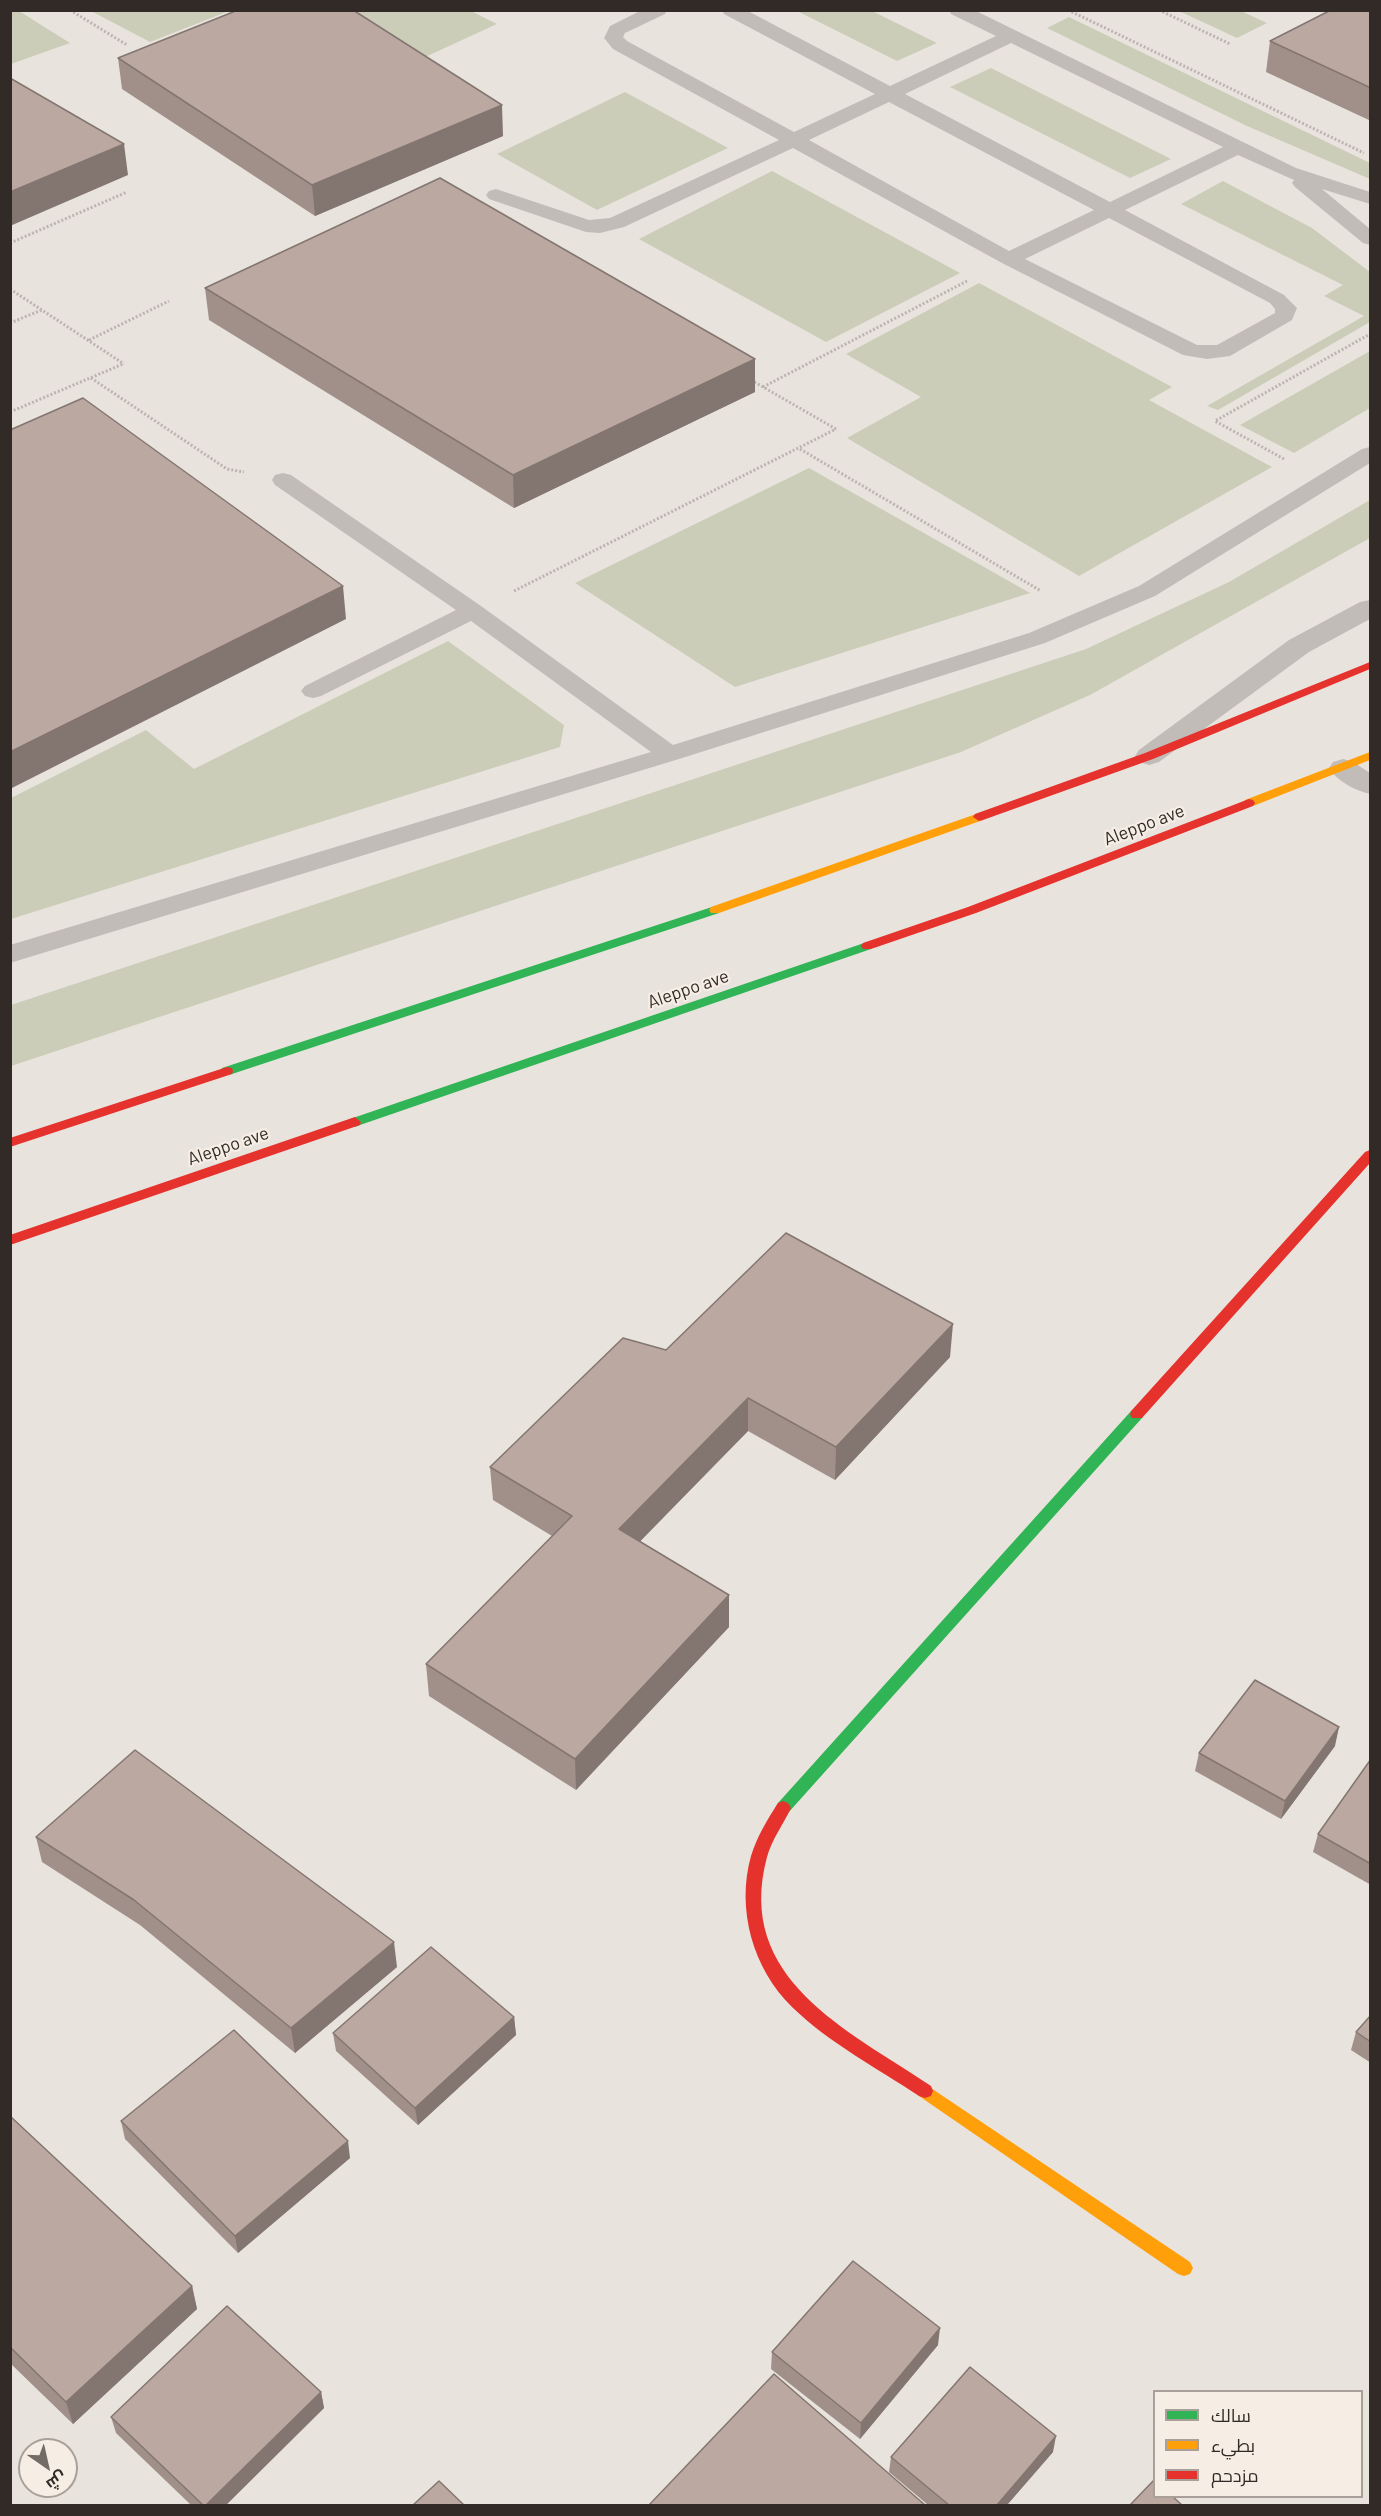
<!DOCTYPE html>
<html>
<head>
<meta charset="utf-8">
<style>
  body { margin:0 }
  #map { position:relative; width:1381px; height:2516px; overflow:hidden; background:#e9e3de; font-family:Barlow,Cairo,sans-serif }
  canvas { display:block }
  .frame { position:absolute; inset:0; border:12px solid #322a26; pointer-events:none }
  .legend { position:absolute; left:1153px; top:2390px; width:210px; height:108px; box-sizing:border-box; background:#f6eee5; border:2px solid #a8a099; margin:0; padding:8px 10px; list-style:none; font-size:18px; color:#322a26 }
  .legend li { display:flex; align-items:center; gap:12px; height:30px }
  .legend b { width:30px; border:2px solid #a8a099 }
  .north { position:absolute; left:18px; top:2438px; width:60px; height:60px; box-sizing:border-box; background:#f6eee5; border:2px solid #a8a099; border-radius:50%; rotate:146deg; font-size:16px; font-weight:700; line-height:24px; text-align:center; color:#322a26 }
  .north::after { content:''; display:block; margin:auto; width:21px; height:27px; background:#726b66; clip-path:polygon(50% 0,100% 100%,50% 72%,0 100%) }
</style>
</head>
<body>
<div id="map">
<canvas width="1381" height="2516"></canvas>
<div class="frame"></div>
<ul class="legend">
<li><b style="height:8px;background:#30b455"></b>سالك</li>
<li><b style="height:8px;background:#ff9f0a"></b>بطيء</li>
<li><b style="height:8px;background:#e5322d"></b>مزدحم</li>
</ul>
<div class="north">ش</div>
</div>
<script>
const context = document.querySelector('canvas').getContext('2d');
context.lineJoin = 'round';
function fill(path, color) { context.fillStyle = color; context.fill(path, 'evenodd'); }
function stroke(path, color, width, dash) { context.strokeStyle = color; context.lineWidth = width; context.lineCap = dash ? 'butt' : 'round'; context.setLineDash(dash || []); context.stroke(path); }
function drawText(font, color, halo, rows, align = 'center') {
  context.font = font + ' Barlow,sans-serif'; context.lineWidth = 4.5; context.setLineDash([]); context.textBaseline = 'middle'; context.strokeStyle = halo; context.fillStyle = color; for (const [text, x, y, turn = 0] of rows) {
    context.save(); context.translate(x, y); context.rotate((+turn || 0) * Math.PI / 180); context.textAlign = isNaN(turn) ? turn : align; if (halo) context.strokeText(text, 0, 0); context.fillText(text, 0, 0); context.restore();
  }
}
const green = new Path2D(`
  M10 11H19L70 43 11 64Z
  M91 11H229L150 42Z
  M307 11H471L497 24 399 69Z
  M797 11H872L937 43 897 61Z
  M1179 11H1241L1267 23 1237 38Z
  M1069 17 1370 163V179L1247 126 1047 28Z
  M991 68 1171 159 1130 178 950 87Z
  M625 92 728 148 597 210 497 154Z
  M772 171 960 273 826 342 639 239Z
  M1223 181 1312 228 1370 272V322L1218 410 1207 406 1364 316 1324 296 1343 285 1181 204Z
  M979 283 1172 387 1149 400 1272 467 1079 576 847 438 921 397 846 354Z
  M1370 351V408L1294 453 1240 425Z
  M809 468 1030 593 735 687 575 583Z
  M1370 500V538L1090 695 961 752 11 1066V1005L1086 649 1229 582Z
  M448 641 564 725 560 747 11 919V798L146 730 194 769Z`);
const path = new Path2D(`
  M70 10 127 45
  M1068 10 1364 153
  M1159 10 1230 44
  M10 243 127 192
  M10 289 124 364
  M10 323 42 310
  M89 340 169 301
  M91 378 227 469 244 472
  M751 380 836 429
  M763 387 967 281
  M10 412 123 364
  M800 449 1041 591
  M1284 459 1215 421 1370 334
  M514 591 836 429`);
const lane = new Path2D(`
  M642 10H667L665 14 625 33 623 37 627 41 794 132 875 94 724 14 722 10H746L890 86 996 36 951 14 949 10H974L1296 168 1370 192V204L1322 189 1370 229V245L1363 243 1295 187 1292 183 1294 180 1238 155 1125 210 1284 295 1297 308 1292 320 1230 356 1207 359 1183 355 1002 263 793 148 624 227 600 233 586 232 489 199 486 195 489 191 496 189 589 220 610 218 779 140 613 49 604 38 610 26ZM1011 43 1223 147 1110 202 905 94ZM889 102 1094 210 1009 251 809 140ZM1109 218 1270 303 1275 309V313L1217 345H1197L1025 259Z
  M1370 447V463L1155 596 1045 643 679 759 10 963V945L651 752 471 621 321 696 313 698 305 696 301 691 305 686 456 610 275 485 272 480 275 475 283 473 291 475 481 606 673 745 1029 633 1139 586 1362 449Z`);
const street = new Path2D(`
  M1370 600V619L1309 652 1159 762 1149 765 1139 762 1135 756 1139 750 1289 640 1360 602Z
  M1343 759 1353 762 1370 773V794C1356 791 1337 781 1329 768L1333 762Z`);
const fast = new Path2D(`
  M715 906 719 907 721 910 719 913 232 1074 227 1075 221 1071 222 1068Z
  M867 942 871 943 873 946 871 949 360 1125 355 1127 349 1122 350 1119Z
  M1137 1409 1142 1410 1144 1414 1142 1418 788 1813 783 1815 778 1813 775 1808 778 1803 1132 1410Z`);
const slow = new Path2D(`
  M1370 752V760L1253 806H1245L1243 803 1245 800Z
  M979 813 983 814 985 817 983 820 719 913H711L709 910 711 907Z
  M925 2084 1190 2262 1193 2268 1190 2274 1184 2276 1178 2274 919 2096 917 2091 919 2086Z`);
const jam = new Path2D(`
  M1370 662V669L1153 759 983 820 979 821 973 817 975 814 1145 753Z
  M1249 799 1253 800 1255 803 1253 806 976 913 871 949H863L861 946 863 943 968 907Z
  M227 1067 232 1068 233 1071 232 1074 10 1147V1138Z
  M355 1117 361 1122 360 1125 10 1245V1235Z
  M1370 1150V1163L1142 1418H1132L1130 1414 1132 1410 1365 1152Z
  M783 1801 788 1803 791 1808C783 1825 772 1839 767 1857 734 1979 848 2030 931 2086L933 2091 931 2096 925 2098 919 2096C877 2068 829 2043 792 2007 753 1969 736 1909 751 1856 757 1837 767 1820 778 1803Z`);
const wall = new Path2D(`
  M1371 10V121L1266 72 1270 41Z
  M118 58 503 136 315 216 122 89Z
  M205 288 755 392 514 508 209 320Z
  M666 1350 950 1357 835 1480 748 1431 640 1541 729 1595V1627L576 1790 429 1696 426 1664 552 1536 493 1500 490 1467Z
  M1335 1746 1281 1819 1195 1771 1199 1753Z
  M1371 1759V1885L1313 1852 1318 1834Z
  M36 1837 397 1967 295 2053 140 1925 42 1862Z
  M1371 2015V2063L1351 2050 1356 2032Z
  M514 2017 516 2035 418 2125 336 2051 333 2033Z
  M10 2116 192 2286 197 2309 73 2424 10 2363Z
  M121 2121 350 2158 238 2253 125 2139Z
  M938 2345 860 2439 771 2369 772 2352Z
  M321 2392 324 2408 226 2505H191L116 2433 111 2417Z
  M1053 2452 1007 2505H928L889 2472 891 2457Z`);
const shadedWall = new Path2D(`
  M502 105 503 136 315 216 312 185Z
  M124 144 128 175 10 226V192Z
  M755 359V392L514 508 513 475Z
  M343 586 346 619 10 789V752Z
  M953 1324 950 1357 835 1480 836 1447Z
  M748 1398V1431L620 1562 619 1529Z
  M729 1595V1627L576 1790 575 1759Z
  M1339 1727 1335 1746 1281 1819 1285 1801Z
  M394 1942 397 1967 295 2053 291 2028Z
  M514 2017 516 2035 418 2125 415 2108Z
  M348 2141 350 2158 238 2253 235 2236Z
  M192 2286 197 2309 73 2424 66 2402Z
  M940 2328 938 2345 860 2439 861 2423Z
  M321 2392 324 2408 226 2505H206Z
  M1056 2436 1053 2452 1007 2505H997Z`);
const building = new Path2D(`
  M238 10H353L502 105 312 185 118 58Z
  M1331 10H1371V88L1270 41Z
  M10 78 124 144 10 192Z
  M440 178 755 359 513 475 205 288Z
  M83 398 343 586 10 752V430Z
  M786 1233 953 1324 836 1447 748 1398 619 1529 729 1595 575 1759 426 1664 572 1516 490 1467 623 1338 666 1350Z
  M1255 1680 1339 1727 1285 1801 1199 1753Z
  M135 1750 394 1942 291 2028 134 1900 36 1837Z
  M1371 1759V1864L1318 1834Z
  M431 1947 514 2017 415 2108 333 2033Z
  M1371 2015V2042L1356 2032Z
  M234 2030 348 2141 235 2236 121 2121Z
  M10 2116 192 2286 66 2402 10 2347Z
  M853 2261 940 2328 861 2423 772 2352Z
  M227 2306 321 2392 206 2505H203L111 2417Z
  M970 2367 1056 2436 997 2505H949L891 2457Z
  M774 2374 925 2505H649Z
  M1154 2480 1155 2496H1172L1182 2505H1130Z
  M439 2481 464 2505H413Z`);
const streetNames = [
  ["Aleppo ave",1144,825,-21],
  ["Aleppo ave",688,989,-19],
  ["Aleppo ave",228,1146,-19]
];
fill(green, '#cbcdb9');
stroke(path, '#bbb4b0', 3, [2, 2]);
fill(lane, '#c2bcb8');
fill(street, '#c2bcb8');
fill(fast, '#30b455');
fill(slow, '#ff9f0a');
fill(jam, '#e5322d');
fill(wall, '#a1908a');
fill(shadedWall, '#837671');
fill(building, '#bba8a1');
stroke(building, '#837671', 1.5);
drawText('18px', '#322a26', '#f6eee5', streetNames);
</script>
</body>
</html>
